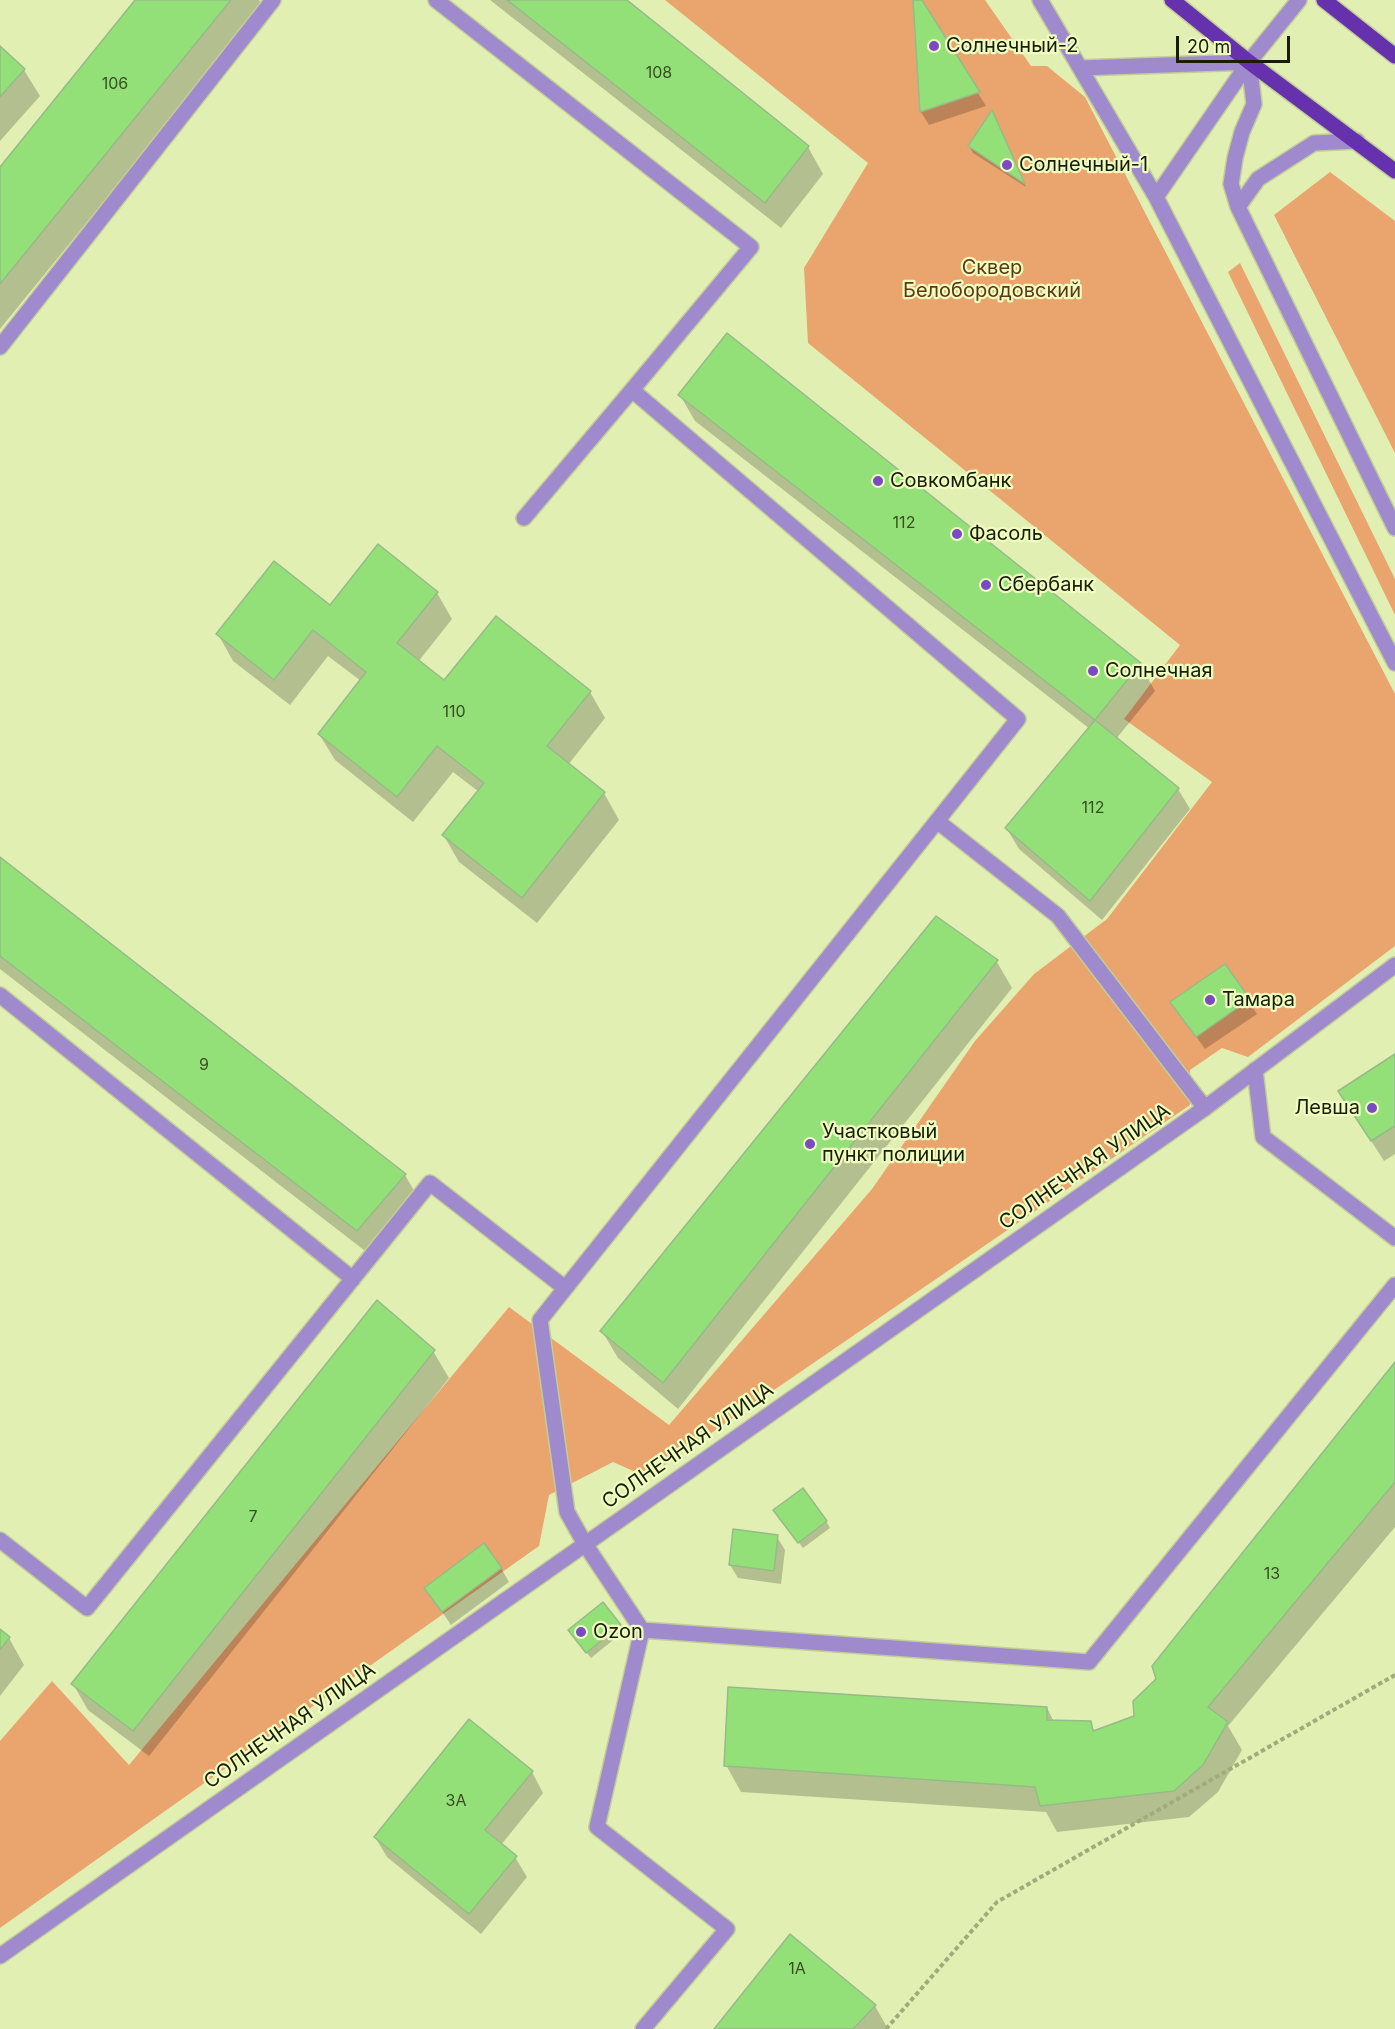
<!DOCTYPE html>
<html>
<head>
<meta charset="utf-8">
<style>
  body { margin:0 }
  #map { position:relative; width:1395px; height:2029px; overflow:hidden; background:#e2efb3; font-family:Inter,sans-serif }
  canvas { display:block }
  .scale { position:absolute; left:1176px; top:36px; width:114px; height:27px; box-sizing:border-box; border:3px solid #191d06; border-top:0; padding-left:8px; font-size:18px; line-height:21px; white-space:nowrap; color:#191d06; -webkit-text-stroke:4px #effdc0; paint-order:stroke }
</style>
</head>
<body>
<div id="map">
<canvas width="1395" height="2029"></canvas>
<div class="scale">20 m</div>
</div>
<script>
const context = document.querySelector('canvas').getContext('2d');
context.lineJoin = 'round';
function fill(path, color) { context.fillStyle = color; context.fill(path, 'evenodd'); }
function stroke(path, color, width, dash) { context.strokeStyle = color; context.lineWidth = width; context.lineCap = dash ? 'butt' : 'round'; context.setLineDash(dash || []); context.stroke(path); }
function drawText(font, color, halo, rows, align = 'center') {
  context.font = font + ' Inter,sans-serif'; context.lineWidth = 4.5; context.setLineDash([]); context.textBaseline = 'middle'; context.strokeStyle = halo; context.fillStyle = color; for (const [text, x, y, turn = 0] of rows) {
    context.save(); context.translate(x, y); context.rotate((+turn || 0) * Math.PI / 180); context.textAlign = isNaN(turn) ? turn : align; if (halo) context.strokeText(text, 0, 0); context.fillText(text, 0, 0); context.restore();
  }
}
const green = new Path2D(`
  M665 0H985L1031 66H1047L1085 97 1395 694V946L1248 1057 1222 1048 1190 1070V1105L647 1477 613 1462 549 1495 539 1546 0 1928V1741L52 1681 129 1765 509 1307 669 1425 872 1189 975 1041 1034 974 1107 919 1212 782 1124 719 1180 645 808 343 804 268 868 163Z
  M1330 172 1395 221V453L1274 215Z
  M1240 263 1395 579V615L1228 272Z`);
const shadow = new Path2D(`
  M137 0H259L263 6 0 329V170Z
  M490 0H624L808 147 823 174 781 228Z
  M915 0H920L986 106 929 125 921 112Z
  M0 48 24 70 40 96 0 141Z
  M995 118 1026 187 973 153 969 146Z
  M680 395 1140 664 1155 691 1116 739 1178 789 1190 809 1102 920 1019 849 1007 829 1090 729 695 421Z
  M437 593 452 619 418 662 445 683 590 692 605 718 568 765 604 793 619 820 537 923 459 862 444 836 479 792 453 772 413 822 335 760 319 734 361 681 328 656 290 705 233 661 218 634 330 607Z
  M0 859 405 1175 420 1201 373 1257 0 969Z
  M936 918 997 962 1012 988 678 1409 618 1358 602 1331Z
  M1225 966 1257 1014 1205 1049 1172 1002Z
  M1395 1056V1154L1384 1161 1352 1111Z
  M433 1351 449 1378 149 1756 88 1710 73 1684Z
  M1395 1364V1527L1228 1726 1242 1750 1218 1792 1189 1817 1057 1832 1046 1812 741 1792 726 1765 1047 1708 1054 1722 1090 1723 1095 1732 1136 1717Z
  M779 1517 826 1521 830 1528 803 1548Z
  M777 1537 785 1550 781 1584 738 1578 730 1565Z
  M501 1568 509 1582 451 1625 426 1588Z
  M619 1626 623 1632 591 1658 574 1637Z
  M0 1631 9 1638 24 1665 0 1696Z
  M532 1772 543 1793 501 1845 515 1857 527 1877 481 1934 387 1857 375 1837Z
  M875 2006 888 2029H716Z`);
const building = new Path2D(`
  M135 0H231L0 284V167Z
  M507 0H627L809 146 765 203Z
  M913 0H922L980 92 920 112Z
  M0 46 25 69 0 97Z
  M992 110 1025 184 968 146Z
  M727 333 1141 663 1095 720 678 395Z
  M378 544 438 592 397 643 444 680 496 616 591 691 547 746 605 792 522 898 442 835 484 783 437 746 397 797 318 734 366 672 313 630 274 680 216 634 274 561 330 605Z
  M1095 720 1179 788 1090 901 1005 828Z
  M0 857 406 1174 357 1231 0 956Z
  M936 916 998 960 663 1383 600 1331Z
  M1225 964 1250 999 1196 1037 1170 1002Z
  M1395 1054V1126L1371 1141 1338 1091Z
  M377 1300 435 1350 133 1731 71 1684Z
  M1395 1362V1482L1208 1707 1228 1722 1203 1765 1174 1791 1040 1806 1035 1787 724 1766 728 1687 1047 1707V1720L1091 1721 1093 1731 1134 1716 1133 1701 1156 1679 1152 1666Z
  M803 1488 827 1521 798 1543 773 1510Z
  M733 1529 778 1535 774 1571 729 1565Z
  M484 1543 502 1568 442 1612 424 1588Z
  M603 1602 621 1625 586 1653 568 1630Z
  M0 1629 10 1637 0 1650Z
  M469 1719 533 1771 485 1830 517 1856 469 1914 374 1837Z
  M790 1934 876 2005 853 2029H714Z`);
const path = new Path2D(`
  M886 2029 997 1902 1395 1675`);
const service = new Path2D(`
  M436 0 751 247 632 390 1018 719 937 821 1058 916 1205 1108
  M0 347 273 0
  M524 518 632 390
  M0 995 353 1279
  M1255 1070 1263 1137 1395 1238
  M0 1540 87 1608 430 1183 565 1288
  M642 1630 1089 1662 1395 1285
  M643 2029 727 1929 597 1827 642 1630 585 1544 567 1512 540 1320 937 821`);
const tertiary = new Path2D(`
  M1040 0 1156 197 1395 663
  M1249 62 1254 104 1242 132 1235 158 1231 184 1238 207 1395 528
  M1080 68 1249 62
  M1156 197 1249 62 1299 0
  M1238 207 1258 179 1314 143 1357 141
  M0 1956 1205 1108 1395 965`);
const primary = new Path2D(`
  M1172 0 1249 62 1395 171
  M1324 0 1395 56`);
const markers = [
  [934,46,6,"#794ac2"],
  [1007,165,6,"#794ac2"],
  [878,481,6,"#794ac2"],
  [957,534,6,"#794ac2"],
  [986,585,6,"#794ac2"],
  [1093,671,6,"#794ac2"],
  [1210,1000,6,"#794ac2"],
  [1372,1108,6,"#794ac2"],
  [810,1144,6,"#794ac2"],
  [581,1632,6,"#794ac2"]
];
const numberNames = [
  ["108",659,73],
  ["106",115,84],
  ["112",904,523],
  ["110",454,712],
  ["112",1093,808],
  ["9",204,1065],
  ["7",253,1517],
  ["13",1272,1574],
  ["3А",456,1801],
  ["1А",797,1969]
];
const poiNames = [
  ["Солнечный-2",946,46],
  ["Солнечный-1",1019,165],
  ["Совкомбанк",890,481],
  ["Фасоль",969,534],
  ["Сбербанк",998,585],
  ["Солнечная",1105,671],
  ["Тамара",1222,1000],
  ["Левша",1360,1108,"right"],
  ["Участковый",822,1132],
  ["пункт полиции",822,1155],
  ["Ozon",593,1632]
];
const parkNames = [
  ["Сквер",992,268],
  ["Белобородовский",992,291]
];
const streetNames = [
  ["СОЛНЕЧНАЯ УЛИЦА",1085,1167,-35],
  ["СОЛНЕЧНАЯ УЛИЦА",688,1446,-35],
  ["СОЛНЕЧНАЯ УЛИЦА",290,1726,-35]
];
fill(green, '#eaa46d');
fill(shadow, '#0003');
fill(building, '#94e078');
stroke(building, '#96ba89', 1.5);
stroke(service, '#c2cd97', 18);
stroke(tertiary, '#c2cd97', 18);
stroke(primary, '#c2cd97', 18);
stroke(path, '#a0aa7a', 4, [4.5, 3]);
stroke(service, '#9e8acc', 15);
stroke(tertiary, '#9e8acc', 15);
stroke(primary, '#6531ac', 15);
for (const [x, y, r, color] of markers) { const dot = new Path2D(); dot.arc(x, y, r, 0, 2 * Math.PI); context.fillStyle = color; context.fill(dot); stroke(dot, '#effdc0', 2); }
drawText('16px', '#384e22', null, numberNames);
drawText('20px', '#191d06', '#effdc0', poiNames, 'left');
drawText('20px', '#603714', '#effdc0', parkNames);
drawText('20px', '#191d06', '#effdc0', streetNames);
</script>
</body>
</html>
